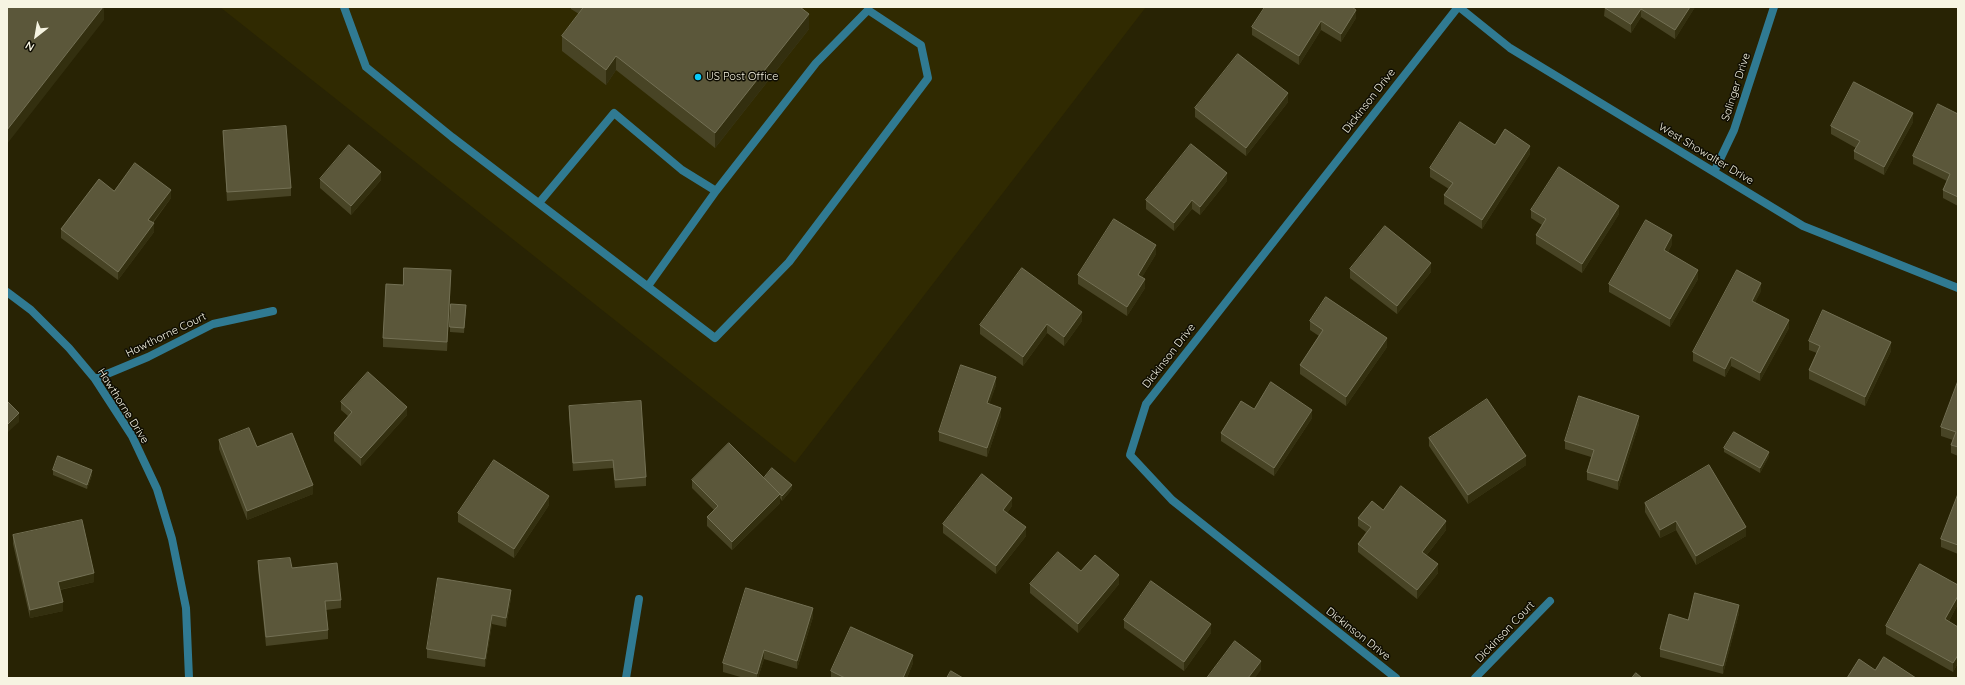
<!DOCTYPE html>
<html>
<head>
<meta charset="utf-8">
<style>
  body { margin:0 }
  #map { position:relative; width:1965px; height:685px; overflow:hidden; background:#282304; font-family:Quicksand,sans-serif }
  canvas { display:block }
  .frame { position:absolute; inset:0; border:8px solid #f6f4e2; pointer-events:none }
  .north { position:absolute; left:16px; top:16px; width:40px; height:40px; -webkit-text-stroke:3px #0e0c02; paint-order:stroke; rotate:211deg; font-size:11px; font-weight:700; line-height:16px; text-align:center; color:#f6f4e2 }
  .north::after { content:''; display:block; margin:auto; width:14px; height:18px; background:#f6f4e2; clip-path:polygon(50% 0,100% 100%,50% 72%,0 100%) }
</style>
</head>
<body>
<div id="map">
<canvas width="1965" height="685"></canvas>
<div class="frame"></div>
<div class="north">N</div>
</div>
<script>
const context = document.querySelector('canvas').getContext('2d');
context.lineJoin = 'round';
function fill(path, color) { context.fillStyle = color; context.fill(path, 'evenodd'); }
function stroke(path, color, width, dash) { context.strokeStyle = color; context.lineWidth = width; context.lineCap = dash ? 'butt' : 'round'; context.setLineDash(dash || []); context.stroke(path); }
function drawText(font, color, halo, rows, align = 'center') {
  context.font = font + ' Quicksand,sans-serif'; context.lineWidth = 3; context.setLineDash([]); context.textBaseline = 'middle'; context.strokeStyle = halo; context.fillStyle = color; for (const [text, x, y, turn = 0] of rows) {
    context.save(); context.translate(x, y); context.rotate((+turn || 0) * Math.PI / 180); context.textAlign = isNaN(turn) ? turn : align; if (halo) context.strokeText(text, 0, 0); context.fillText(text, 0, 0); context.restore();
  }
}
const built = new Path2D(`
  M220 7H1146L795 463Z`);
const lane = new Path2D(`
  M344 7 366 67 452 137 715 338 789 262 928 78 921 45 868 10 816 63 716 191 682 170 614 113 539 203
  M648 286 716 191`);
const street = new Path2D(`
  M1459 7 1510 48 1803 226 1958 288
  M1714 172 1734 130 1774 7
  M7 292 31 310 69 348 95 379 132 436 157 489 172 539 186 608 189 678
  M95 379 148 357 213 324 273 311
  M626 678 639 599
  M1396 678 1172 500 1130 455 1146 404 1458 7
  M1475 678 1550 601`);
const wall = new Path2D(`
  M571 7H800L809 29 715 148 616 70 606 85 562 51V36L579 14 571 9Z
  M1605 7H1695L1675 39 1641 17 1631 33 1604 16Z
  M1356 18 1341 42 1321 30 1299 65 1252 35V27Z
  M1288 102 1246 156 1195 117V108Z
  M1958 114V206L1943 198V190L1947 181 1913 164V156Z
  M1913 122 1884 175 1854 159V151L1856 148 1831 134V126Z
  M223 131 291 188V196L227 201 223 139Z
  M1495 145 1530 154 1482 229 1444 204V195L1449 189 1430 177V168Z
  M320 179 381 180 351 215 320 188Z
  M1227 181 1200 215 1192 209 1174 231 1146 209V200Z
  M114 191 171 198 153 223 154 232 118 280 61 238V229Z
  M1531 210 1619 214 1582 273 1536 244V235L1542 225 1531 218Z
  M1672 244 1668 252 1698 279 1670 327 1609 292V284Z
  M1156 254 1142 277 1145 288 1127 316 1078 284V275Z
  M1350 269 1431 272 1397 314 1350 278Z
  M451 279 447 351 383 347V338L403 285Z
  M1761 291 1755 302 1789 328 1760 381 1731 366 1725 377 1693 361V352Z
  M466 305 464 333 450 332V327Z
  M1082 321 1064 346 1047 333 1023 366 980 334V325Z
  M1310 321 1387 347 1346 406 1300 374V365L1319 336 1310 330Z
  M1809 341 1891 351 1865 406 1809 379V370L1817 353 1809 350Z
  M1958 381V456L1951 453V445L1953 440 1941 436V427Z
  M996 385 989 404 1001 416 987 457 939 441V432Z
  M341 402 407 415 361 466 334 441V433L348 416 341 410Z
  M569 406 646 477V486L615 488 613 468 573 471 569 415Z
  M1254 409 1312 418 1274 476 1221 441V433Z
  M1639 424 1618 490 1587 480V472L1591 457 1565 449V441Z
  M1429 438 1526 465 1468 504 1429 446Z
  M219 440 257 447 313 494 247 520 219 449Z
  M1724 448 1769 456 1760 473 1724 452Z
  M53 470 92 475 87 489 53 475Z
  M764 478 792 489 782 501 780 498V503L732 550 707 526V517L714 510 692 488V480Z
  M1958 494V554L1941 547V539Z
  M1645 503 1746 536 1696 565 1676 530 1660 538 1645 512Z
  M549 505 514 558 458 522V513Z
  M1012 506 1007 513 1026 536 996 574 943 533V524Z
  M1383 510 1446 530 1426 556 1438 573 1417 599 1358 552V544L1366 532 1358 526V518Z
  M13 535 94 582 60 590 63 611 30 618 13 544Z
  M258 561 292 568 341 600V608L326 610 328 630V639L266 646 258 570Z
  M1081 571 1119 584 1078 633 1030 593V584Z
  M1958 585V604L1949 621 1958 627V663L1953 672 1886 634V626Z
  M511 598 506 627 492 624 485 667 427 658V649Z
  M1739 613 1723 674 1660 657V649Z
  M813 617 797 669 764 659 758 678H744L723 672V663Z
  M1124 620 1211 633 1184 671 1124 628Z
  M913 663 907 678H831V671Z`);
const shadedWall = new Path2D(`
  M103 7H104V20L7 144V130Z
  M1690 7H1695L1675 39V30Z
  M1641 9V17L1631 33V24Z
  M1356 10V18L1341 42V34Z
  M809 14V29L715 148V133Z
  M1321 21V30L1299 65V56Z
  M616 56V70L606 85V70Z
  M1288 93V102L1246 156V148Z
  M1913 113V122L1884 175V167Z
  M1530 146V154L1482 229V220Z
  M381 172V180L351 215V206Z
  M1227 173V181L1200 215V207Z
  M171 190V198L148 228V220Z
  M1192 200V209L1174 231V223Z
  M1619 206V214L1582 273V264Z
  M154 223V232L118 280V272Z
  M1672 235V244L1664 259V250Z
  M1156 245V254L1138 284V275Z
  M1431 263V272L1397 314V306Z
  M451 270V279L447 351V342Z
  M1698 270V279L1670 327V319Z
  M1145 279V288L1127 316V307Z
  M1761 283V291L1752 309V301Z
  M1082 312V321L1064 346V337Z
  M1789 320V328L1760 381V373Z
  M1047 324V333L1023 366V357Z
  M1387 338V347L1346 406V397Z
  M1891 342V351L1865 406V397Z
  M1731 357V366L1725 377V369Z
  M996 377V385L987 412V403Z
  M407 407V415L361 466V458Z
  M1001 408V416L987 457V448Z
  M1312 410V418L1274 476V468Z
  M19 413V422L7 433V425Z
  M1639 416V424L1618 490V481Z
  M1769 452V456L1760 473V468Z
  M1526 456V465L1468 504V495Z
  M92 470V475L87 489V485Z
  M313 485V494L247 520V511Z
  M792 485V489L782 501V496Z
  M780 494V503L732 550V542Z
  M549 496V505L514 558V549Z
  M1012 498V506L1003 519V510Z
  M1446 521V530L1422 561V552Z
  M1676 521V530L1660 538V530Z
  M1026 527V536L996 574V566Z
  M1746 527V536L1696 565V556Z
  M1438 564V573L1417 599V590Z
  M94 573V582L58 590V582Z
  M1119 575V584L1078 633V624Z
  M511 590V598L506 627V618Z
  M1958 596V604L1945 628V619Z
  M63 602V611L30 618V610Z
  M1739 605V613L1723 674V666Z
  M813 608V617L797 669V661Z
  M492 615V624L485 667V659Z
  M1211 624V633L1184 671V662Z
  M764 650V659L758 678H757V674Z
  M913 655V663L907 678H903Z
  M1958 655V663L1953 672V663Z
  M1261 661V670L1255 678H1248Z`);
const building = new Path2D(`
  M7 7H103L7 130Z
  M584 7H800L809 14 715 133 616 56 606 70 562 36Z
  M1265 7H1352L1356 10 1341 34 1321 21 1299 56 1252 27Z
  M1604 7H1690L1675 30 1641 9 1631 24Z
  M1238 54 1288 93 1246 148 1195 108Z
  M1854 82 1913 113 1884 167 1854 151 1860 141 1831 126Z
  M1938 104 1958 114V197L1943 190 1950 174 1913 156Z
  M1460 122 1495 145 1505 129 1530 146 1482 220 1444 195 1453 183 1430 168Z
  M286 126 291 188 227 192 223 131Z
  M1191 144 1227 173 1200 207 1192 200 1174 223 1146 200Z
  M349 145 381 172 351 206 320 179Z
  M135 163 171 190 148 220 154 223 118 272 61 229 99 179 114 191Z
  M1559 167 1619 206 1582 264 1536 235 1546 219 1531 210Z
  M1114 219 1156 245 1138 275 1145 279 1127 307 1078 275Z
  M1646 220 1672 235 1664 250 1698 270 1670 319 1609 284Z
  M1385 226 1431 263 1397 306 1350 269Z
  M404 268 451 270 447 342 383 338 386 284 403 285Z
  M1022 268 1082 312 1064 337 1047 324 1023 357 980 325Z
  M1737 270 1761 283 1752 301 1789 320 1760 373 1731 357 1725 369 1693 352Z
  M1326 297 1387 338 1346 397 1300 365 1323 330 1310 321Z
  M451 304 466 305 464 328 450 327Z
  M1823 310 1891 342 1865 397 1809 370 1820 346 1809 341Z
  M961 365 996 377 987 403 1001 408 987 448 939 432Z
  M368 372 407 407 361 458 334 433 352 412 341 402Z
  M1958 381V447L1951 445 1956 432 1941 427Z
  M1271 382 1312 410 1274 468 1221 433 1241 401 1254 409Z
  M1579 396 1639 416 1618 481 1587 472 1594 450 1565 441Z
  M1487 399 1526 456 1468 495 1429 438Z
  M7 401 19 413 7 425Z
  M641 401 646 477 615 480 613 460 573 463 569 406Z
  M249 428 257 447 292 433 313 485 247 511 219 440Z
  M1734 432 1769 452 1760 468 1724 448Z
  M729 443 780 494 732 542 707 517 718 506 692 480Z
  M58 456 92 470 87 485 53 470Z
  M494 460 549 496 514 549 458 513Z
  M1709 465 1746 527 1696 556 1676 521 1660 530 1645 503Z
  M772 468 792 485 782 496 764 478Z
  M982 474 1012 498 1003 510 1026 527 996 566 943 524Z
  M1401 486 1446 521 1422 552 1438 564 1417 590 1358 544 1371 527 1358 518 1372 501 1383 510Z
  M1958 494V545L1941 539Z
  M82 520 94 573 58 582 63 602 30 610 13 535Z
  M1058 552 1081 571 1095 555 1119 575 1078 624 1030 584Z
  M290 558 292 568 337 563 341 600 325 601 328 630 266 637 258 561Z
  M1920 564 1958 585V596L1945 619 1958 627V655L1953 663 1886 626Z
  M438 578 511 590 506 618 492 615 485 659 427 649Z
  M1151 581 1211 624 1184 662 1124 620Z
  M746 588 813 608 797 661 764 650 757 674 723 663Z
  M1695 593 1739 605 1723 666 1660 649 1669 614 1688 620Z
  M851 627 913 655 903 678H845L831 671Z
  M1235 641 1261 661 1248 678H1207Z
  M1884 657 1916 678H1847L1859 659 1875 670Z
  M951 671 963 678H947Z
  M1636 673 1642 678H1632Z`);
const markers = [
  [698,77,4,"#09cafa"]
];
const poiNames = [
  ["US Post Office",706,77]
];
const streetNames = [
  ["Salinger Drive",1736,87,-72],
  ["Dickinson Drive",1369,101,-52],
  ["West Showalter Drive",1706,154,31],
  ["Hawthorne Court",166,335,-26],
  ["Dickinson Drive",1169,356,-52],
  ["Hawthorne Drive",123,406,58],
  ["Dickinson Court",1505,632,-46],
  ["Dickinson Drive",1358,634,38]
];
fill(built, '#302a01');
stroke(lane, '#307a92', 8);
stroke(street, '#307a92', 8);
fill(wall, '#484425');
fill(shadedWall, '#332f0f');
fill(building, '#5b573a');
stroke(building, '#737054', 1);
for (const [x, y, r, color] of markers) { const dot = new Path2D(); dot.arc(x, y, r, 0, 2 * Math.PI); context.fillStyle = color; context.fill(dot); stroke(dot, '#0e0c02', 1.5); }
drawText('11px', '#f6f4e2', '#0e0c02', poiNames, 'left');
drawText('11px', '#f6f4e2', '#0e0c02', streetNames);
</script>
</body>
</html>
